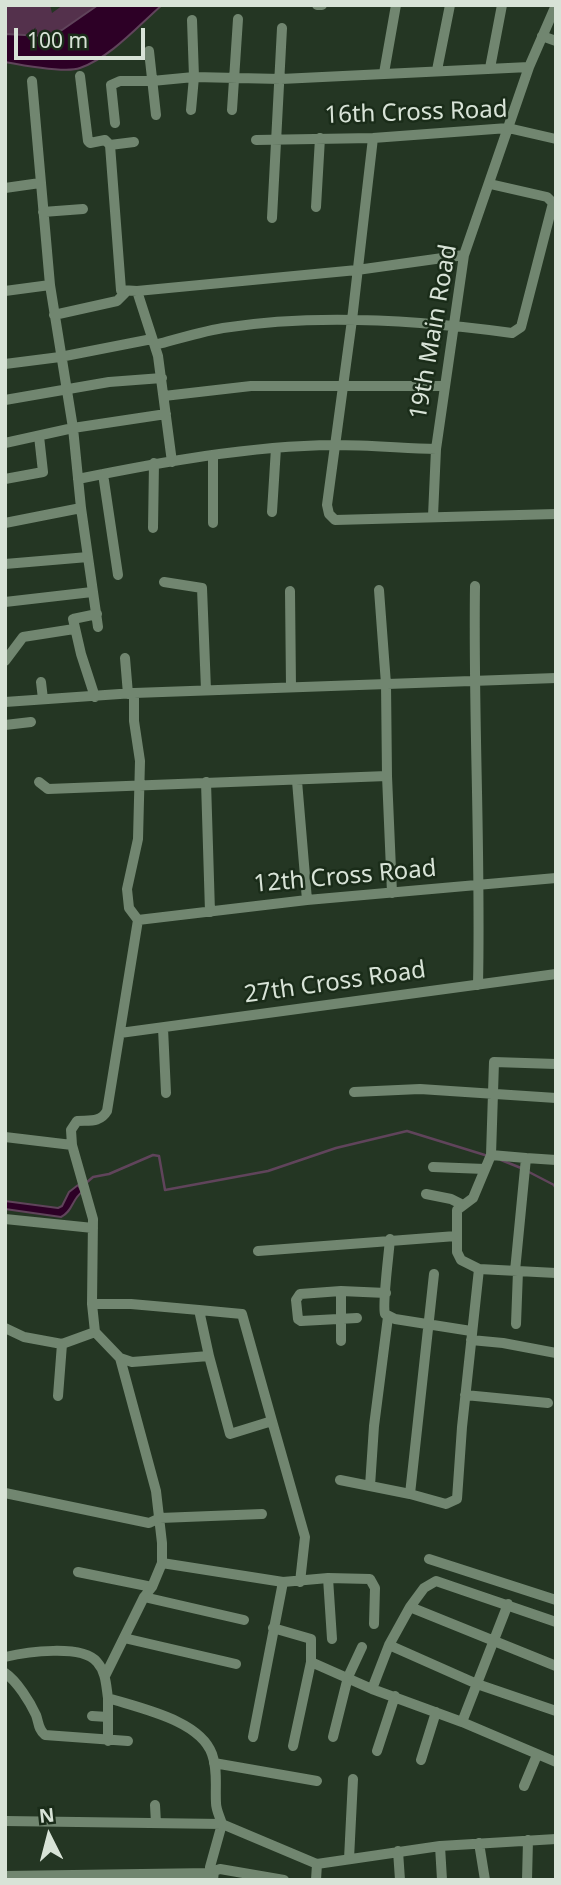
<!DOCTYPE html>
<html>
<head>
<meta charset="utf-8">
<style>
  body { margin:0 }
  #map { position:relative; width:561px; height:1885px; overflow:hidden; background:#243623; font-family:"Noto Sans",sans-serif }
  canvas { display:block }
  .frame { position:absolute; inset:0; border:7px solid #d8e3d7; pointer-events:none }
  .north { position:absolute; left:14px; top:1801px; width:70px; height:70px; -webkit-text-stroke:5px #1a2c19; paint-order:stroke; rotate:354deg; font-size:19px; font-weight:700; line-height:28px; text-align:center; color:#d8e3d7 }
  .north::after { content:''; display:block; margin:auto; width:24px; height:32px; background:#d8e3d7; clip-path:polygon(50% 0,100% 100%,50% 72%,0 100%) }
  .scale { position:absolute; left:14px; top:28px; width:131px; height:32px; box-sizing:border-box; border:4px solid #d8e3d7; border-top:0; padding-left:9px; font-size:21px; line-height:24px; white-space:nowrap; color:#d8e3d7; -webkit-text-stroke:5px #1a2c19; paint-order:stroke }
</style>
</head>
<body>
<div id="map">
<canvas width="561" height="1885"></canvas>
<div class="frame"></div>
<div class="north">N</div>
<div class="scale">100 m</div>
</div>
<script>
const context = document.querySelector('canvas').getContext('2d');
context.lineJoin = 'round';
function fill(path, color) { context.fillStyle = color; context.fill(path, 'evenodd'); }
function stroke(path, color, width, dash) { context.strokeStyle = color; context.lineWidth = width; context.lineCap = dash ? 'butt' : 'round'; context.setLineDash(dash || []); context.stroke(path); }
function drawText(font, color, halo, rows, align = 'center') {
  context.font = font + ' "Noto Sans",sans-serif'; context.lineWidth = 5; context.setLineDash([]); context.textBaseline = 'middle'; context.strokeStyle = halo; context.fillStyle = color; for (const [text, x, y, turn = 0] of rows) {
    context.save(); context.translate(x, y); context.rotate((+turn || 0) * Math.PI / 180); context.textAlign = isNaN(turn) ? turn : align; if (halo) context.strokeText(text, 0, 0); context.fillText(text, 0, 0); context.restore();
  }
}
const green = new Path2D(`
  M5 5H50L52 13 63 5H98L62 30 44 36 5 34Z`);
const water = new Path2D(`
  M98 5H162C137 27 111 57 80 68 67 73 21 65 5 62V34L44 36 62 30Z
  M78 1185 82 1192C72 1199 73 1211 61 1217L5 1209V1201L58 1208 62 1206 69 1192Z`);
const stream = new Path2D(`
  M501 1160 521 1168
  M527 1171 554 1185 556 1189
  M86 1183 93 1177 109 1174 153 1155 159 1156 165 1190 268 1171 336 1148 407 1131 488 1156`);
const minor = new Path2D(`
  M317 5H322
  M542 36 556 41
  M149 51 156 115
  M490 68 502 5
  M437 70 450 5
  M384 73 396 5
  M80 76 88 141 90 143 105 140 110 145 134 142
  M32 81 50 285 73 428 81 508 98 627
  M191 110 194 77 192 20
  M232 110 238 19
  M115 123 111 85 120 81H152L194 77 281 79 529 67
  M373 138 352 320 327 505 329 514 335 520 556 514
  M256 140 373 138 508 128 556 139
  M110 145 121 290 137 291 357 270 464 255
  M5 188 40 183
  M316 207 320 138
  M43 212 83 209
  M272 218 282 28
  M5 291 50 285
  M137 291 158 356 172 462
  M54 315 117 301 125 293 121 290
  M155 345C177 339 200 332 223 328 317 313 418 320 512 333L521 327 553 203 547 197 490 184
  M5 364 60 357 152 339
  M164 396 251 386H444
  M5 400 109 382 162 378
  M5 443 73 428 166 414
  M103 474 118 575
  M5 479 43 472 39 436
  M78 479C162 462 248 446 334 445 368 445 402 448 436 449
  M272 512 276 448
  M433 516 436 449 464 255 529 67 556 5
  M5 523 81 508
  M213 523V456
  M153 528 154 463
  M5 564 88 557
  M164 582 202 588 206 690
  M475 586C473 719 481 851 478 985
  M379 590 386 684 387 776
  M290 591 291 687
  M5 602 92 592
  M125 658 128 694
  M5 661 23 637 74 629
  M41 682 43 699
  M95 697 81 654 73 619 97 614
  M5 702 134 693 556 678
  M5 725 31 722
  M297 781 307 900
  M39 782 48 789 387 776 392 893
  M206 782 210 912
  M138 920 307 900 556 878
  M163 1028 166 1093
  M120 1033 556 974
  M354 1092 420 1089 556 1098
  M5 1137 72 1145
  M491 1155 526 1158 515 1271
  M526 1158 556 1160
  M433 1167 485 1169
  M426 1194 451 1199 463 1205
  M5 1219 93 1228
  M390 1239C389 1253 382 1305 385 1314L395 1319 471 1331
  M258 1251 456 1236
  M479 1269 556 1273
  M341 1291V1341
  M92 1304H131L199 1310
  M357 1318 301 1321 298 1319 296 1300 300 1294 341 1291 386 1293
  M516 1324 518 1271
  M5 1328 24 1337 62 1344 95 1332
  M471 1340 503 1343 556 1353
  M209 1356 199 1310 242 1314 272 1421
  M120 1358 132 1362 209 1356 230 1434 272 1421 305 1537 300 1582
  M465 1395 548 1403
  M58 1396 62 1344
  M340 1480 410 1494 446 1504 457 1499 462 1427 479 1269 461 1260 457 1252V1210L473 1198 491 1155 494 1062 556 1064
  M370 1486 374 1426 388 1317
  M5 1493 149 1523 160 1518 262 1514
  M410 1494 434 1274
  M429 1559 556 1600
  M162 1563 283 1582 328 1578 370 1579 375 1588 374 1624
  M78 1572 152 1587
  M328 1578 332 1639
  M144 1597 244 1620
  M410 1607 424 1588 436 1581 556 1622
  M273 1628 311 1639V1662L372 1689 462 1722 556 1762
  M124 1638 236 1664
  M389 1645 477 1684 556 1711
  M5 1657C26 1652 82 1644 97 1662 106 1672 106 1685 108 1698 139 1708 200 1720 212 1754 218 1770 215 1787 216 1803 216 1810 220 1817 222 1824L317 1864 440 1846 556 1839
  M5 1673C17 1681 30 1702 36 1715 39 1723 38 1729 45 1735L128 1741
  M105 1676 144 1597 152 1587 162 1563V1543L156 1491 120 1358 95 1332 92 1304 93 1219 72 1145 71 1130 77 1121C89 1120 100 1123 107 1111L138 920 129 908 127 889 138 839 140 761 134 721V693
  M372 1689 389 1645 410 1607 556 1666
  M108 1698V1741
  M92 1716 108 1717
  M462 1722 508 1604
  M253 1737 283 1582
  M333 1737 348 1677 362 1647
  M293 1746 311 1662
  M377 1751 395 1696
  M421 1760 436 1712
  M214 1763 317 1781
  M524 1786 537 1755
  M155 1805 156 1823
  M5 1821 222 1824 210 1867V1880
  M479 1843 485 1880
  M440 1846 442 1880
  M398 1851 400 1880
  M349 1859 353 1779
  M5 1876 210 1873
  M213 1880 214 1871 220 1869 284 1880
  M316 1880 317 1864
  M527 1880 528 1840`);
const streetNames = [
  ["16th Cross Road",416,113,-2],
  ["19th Main Road",434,332,-80],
  ["12th Cross Road",345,877,-5],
  ["27th Cross Road",335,983,-8]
];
fill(green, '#54314c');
fill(water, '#2d0026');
stroke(water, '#60445b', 2);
stroke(stream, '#60445b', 2.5);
stroke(minor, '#718670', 10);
drawText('24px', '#d8e3d7', '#1a2c19', streetNames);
</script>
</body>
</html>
